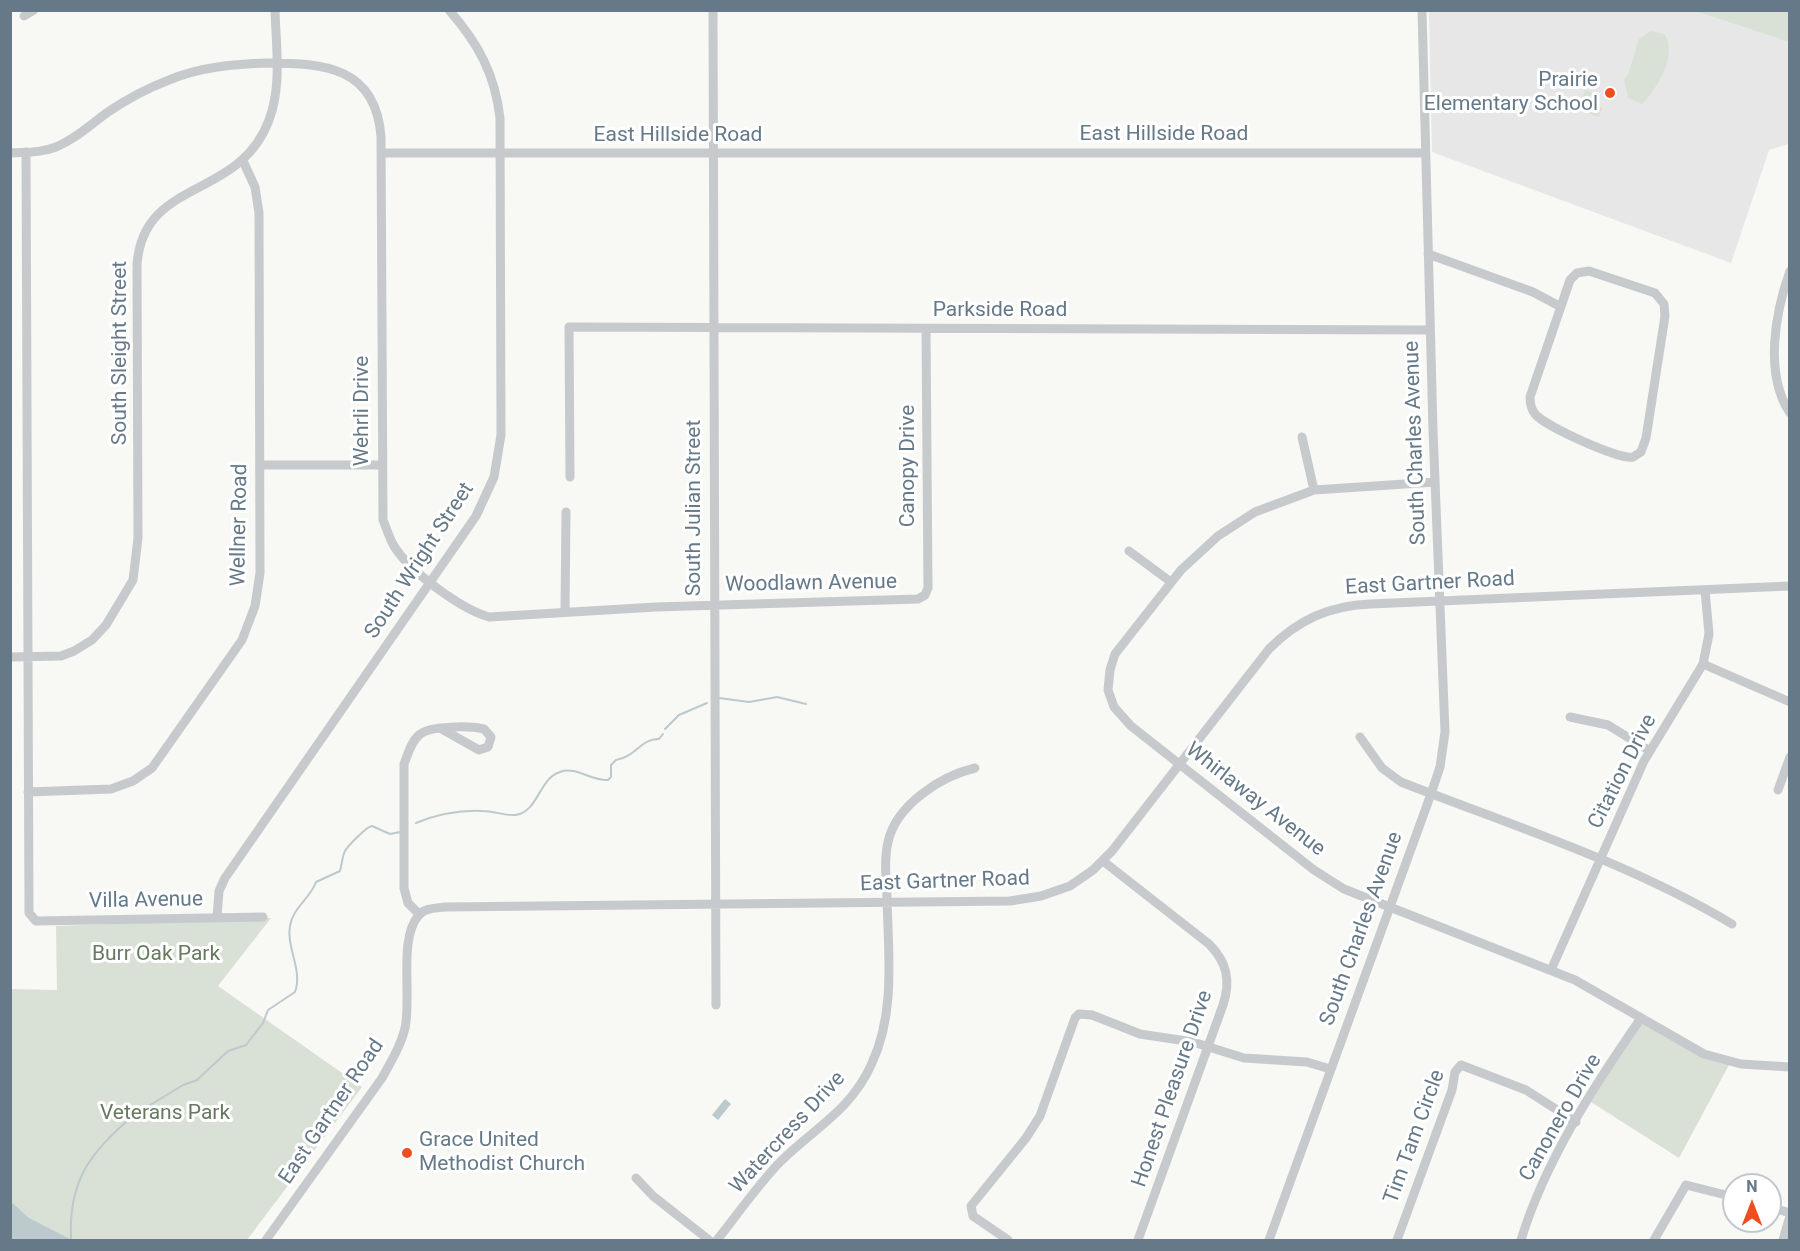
<!DOCTYPE html>
<html>
<head>
<meta charset="utf-8">
<style>
  body { margin:0 }
  #map { position:relative; width:1800px; height:1251px; overflow:hidden; background:#f8f8f5; font-family:Roboto,sans-serif }
  canvas { display:block }
  .frame { position:absolute; inset:0; border:12px solid #657988; pointer-events:none }
  .north { position:absolute; left:1722px; top:1173px; width:60px; height:60px; box-sizing:border-box; background:#fff; border:2px solid #c1c9cf; border-radius:50%; rotate:0deg; font-size:16px; font-weight:700; line-height:24px; text-align:center; color:#657988 }
  .north::after { content:''; display:block; margin:auto; width:21px; height:27px; background:#ee4d1f; clip-path:polygon(50% 0,100% 100%,50% 72%,0 100%) }
</style>
</head>
<body>
<div id="map">
<canvas width="1800" height="1251"></canvas>
<div class="frame"></div>
<div class="north">N</div>
</div>
<script>
const context = document.querySelector('canvas').getContext('2d');
context.lineJoin = 'round';
function fill(path, color) { context.fillStyle = color; context.fill(path, 'evenodd'); }
function stroke(path, color, width, dash) { context.strokeStyle = color; context.lineWidth = width; context.lineCap = dash ? 'butt' : 'round'; context.setLineDash(dash || []); context.stroke(path); }
function drawText(font, color, halo, rows, align = 'center') {
  context.font = font + ' Roboto,sans-serif'; context.lineWidth = 6; context.setLineDash([]); context.textBaseline = 'middle'; context.strokeStyle = halo; context.fillStyle = color; for (const [text, x, y, turn = 0] of rows) {
    context.save(); context.translate(x, y); context.rotate((+turn || 0) * Math.PI / 180); context.textAlign = isNaN(turn) ? turn : align; if (halo) context.strokeText(text, 0, 0); context.fillText(text, 0, 0); context.restore();
  }
}
const built = new Path2D(`
  M1429 11H1695L1789 42V144L1769 150 1731 263 1432 152Z`);
const green = new Path2D(`
  M1695 11H1789V42Z
  M1651 31 1664 34C1679 54 1656 90 1642 104L1628 98 1624 79 1628 75 1639 39Z
  M1585 90 1599 95 1596 105 1602 108 1599 117 1579 110Z
  M271 918 218 986 362 1087 247 1240H11V989L57 990 56 926Z
  M1642 1020 1730 1063 1679 1158 1591 1102Z`);
const water = new Path2D(`
  M725 1099 731 1104 718 1120 712 1115Z
  M10 1201 29 1218 72 1240H11Z`);
const stream = new Path2D(`
  M719 698 749 702 777 697 806 704
  M665 729 679 715 707 703
  M416 823C438 814 460 810 483 811 494 811 505 816 515 815 538 813 539 778 560 772 576 766 591 781 608 780L611 777V765L616 760C635 757 642 738 659 739L663 734
  M142 1110 183 1085 197 1080 228 1051 246 1045 263 1023 268 1010 295 992C303 970 286 947 290 926 293 907 310 899 316 882L340 871C342 864 342 857 345 851 347 847 367 826 372 826L390 834 400 832
  M71 1240C68 1181 90 1152 134 1115`);
const minor = new Path2D(`
  M713 10 716 1005
  M24 16 34 10
  M26 152 29 913 36 921 263 917
  M10 153C26 152 41 153 56 147 76 139 91 124 108 112 127 99 148 88 169 80 200 67 234 64 268 63 324 63 376 67 381 137L383 520C387 529 389 538 394 546 409 571 461 609 489 617L656 607 918 599 925 595 928 588 926 329
  M382 153H1425
  M1428 254 1533 292 1561 307
  M1589 271 1655 293 1664 304 1665 316 1646 438 1641 452 1633 457C1619 460 1545 426 1535 414 1531 409 1530 403 1530 397L1570 280 1577 273Z
  M1790 271C1775 313 1764 374 1790 413
  M1302 437 1314 490
  M260 465H381
  M570 477 569 327 1430 330
  M1435 482 1314 490 1255 512 1218 536 1181 570 1115 654 1110 670 1108 690 1114 707 1131 726 1314 870 1344 889 1575 980 1704 1054 1741 1064 1790 1067
  M1129 551 1171 582
  M565 612 566 512
  M10 657 61 656 74 651 92 640 106 625 133 580 138 538 137 264C144 177 239 201 269 120 282 86 276 46 275 10
  M1703 664 1790 702
  M1570 717 1608 725 1650 751
  M1360 737 1382 768 1401 782C1513 826 1628 862 1732 924
  M1778 790 1790 757
  M28 792 111 789 133 781 152 768 242 640 255 606 260 573 259 213 255 187 243 161
  M1103 861 1209 944C1227 962 1231 981 1223 1005L1138 1240
  M419 914 408 903 404 888V764C408 754 411 742 419 735 430 725 471 726 484 729L491 737 488 747 479 750 440 728
  M217 917 219 891 225 878 476 516 494 477 501 435 500 118C495 74 478 43 449 10
  M1551 970 1644 761 1703 664 1709 634 1705 590
  M636 1178 653 1196 709 1240
  M1770 1207 1790 1213
  M266 1240 382 1078C391 1062 401 1045 405 1028 412 997 398 938 419 915 425 908 436 908 445 907L1010 901 1041 896 1070 886 1093 870 1112 851 1269 649C1298 620 1328 606 1370 604L1790 586
  M717 1240C737 1215 757 1186 780 1162 814 1128 851 1111 872 1063 896 1011 888 952 887 897 886 879 884 860 888 842 896 805 941 776 975 768
  M1008 1240 973 1216 971 1206 1026 1138 1040 1116 1075 1018 1079 1014 1092 1015 1140 1034 1193 1042 1244 1058 1307 1062 1330 1069
  M1269 1240 1431 794 1440 767 1445 732 1433 430 1422 10
  M1397 1240 1452 1090 1455 1072 1461 1065 1526 1090 1576 1122
  M1521 1240C1545 1161 1594 1086 1641 1018
  M1654 1240 1686 1185 1734 1197
  M1783 1240 1790 1216`);
const markers = [
  [1610,93,6,"#ee4d1f"],
  [407,1153,6,"#ee4d1f"]
];
const poiNames = [
  ["Prairie",1598,81],
  ["Elementary School",1598,105],
  ["Grace United",419,1141,"left"],
  ["Methodist Church",419,1165,"left"]
];
const streetNames = [
  ["East Hillside Road",1164,135],
  ["East Hillside Road",678,136],
  ["Parkside Road",1000,311],
  ["South Sleight Street",121,353,-90],
  ["Wehrli Drive",363,411,-90],
  ["South Charles Avenue",1416,443,-92],
  ["Canopy Drive",909,466,-90],
  ["South Julian Street",695,508,-90],
  ["Wellner Road",240,525,-89],
  ["South Wright Street",420,561,-57],
  ["Woodlawn Avenue",811,584,-1],
  ["East Gartner Road",1430,584,-3],
  ["Citation Drive",1623,772,-63],
  ["Whirlaway Avenue",1255,800,38],
  ["East Gartner Road",945,882,-2],
  ["Villa Avenue",146,901,-1],
  ["South Charles Avenue",1362,929,-70],
  ["Honest Pleasure Drive",1173,1089,-71],
  ["East Gartner Road",332,1112,-56],
  ["Canonero Drive",1561,1118,-60],
  ["Watercress Drive",788,1133,-47],
  ["Tim Tam Circle",1415,1137,-70]
];
const parkNames = [
  ["Burr Oak Park",156,955],
  ["Veterans Park",165,1114]
];
fill(built, '#e6e7e6');
fill(green, '#d9e0d6');
fill(water, '#bcc9cd');
stroke(stream, '#bcc9cd', 2);
stroke(minor, '#c6cacd', 9);
for (const [x, y, r, color] of markers) { const dot = new Path2D(); dot.arc(x, y, r, 0, 2 * Math.PI); context.fillStyle = color; context.fill(dot); stroke(dot, '#fff', 2); }
drawText('21px', '#657988', '#fff', poiNames, 'right');
drawText('21px', '#657988', '#fff', streetNames);
drawText('21px', '#667a60', '#fff', parkNames);
</script>
</body>
</html>
